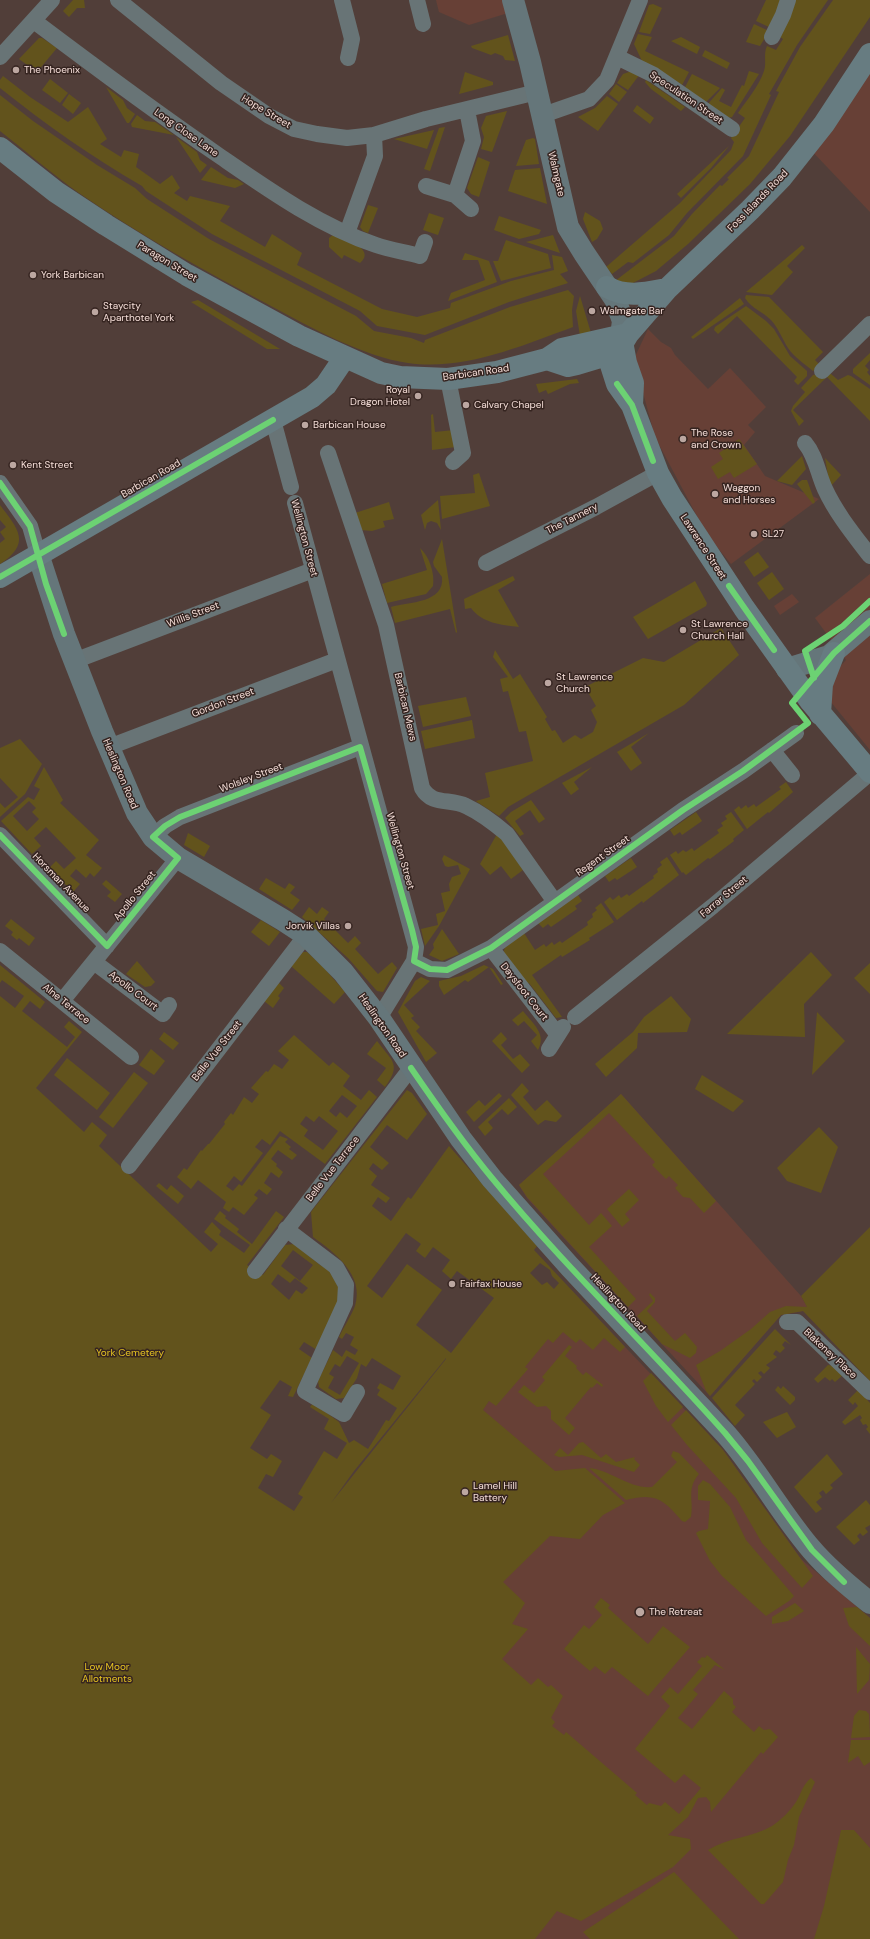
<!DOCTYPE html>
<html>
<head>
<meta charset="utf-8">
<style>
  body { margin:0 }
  canvas { display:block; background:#513e39 }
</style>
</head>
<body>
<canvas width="870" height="1939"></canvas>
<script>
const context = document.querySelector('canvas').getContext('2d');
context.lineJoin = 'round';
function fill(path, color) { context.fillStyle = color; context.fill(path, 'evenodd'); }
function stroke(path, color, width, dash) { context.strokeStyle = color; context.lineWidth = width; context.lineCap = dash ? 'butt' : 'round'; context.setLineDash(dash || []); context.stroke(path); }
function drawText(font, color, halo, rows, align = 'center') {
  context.font = font + ' "DM Sans",sans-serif'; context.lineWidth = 3; context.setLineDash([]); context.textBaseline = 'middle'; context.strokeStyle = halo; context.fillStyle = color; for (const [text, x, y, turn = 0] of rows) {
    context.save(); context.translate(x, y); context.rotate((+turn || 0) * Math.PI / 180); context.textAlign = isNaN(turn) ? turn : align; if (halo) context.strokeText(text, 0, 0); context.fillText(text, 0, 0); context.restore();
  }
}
const built = new Path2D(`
  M436 0H505L508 13 469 25 439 12Z
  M870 54V212L807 146Z
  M648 329 661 342 671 348 675 355 708 389 730 368 766 407 748 425 755 432 744 445 765 476 819 499 731 564 707 535 655 437 634 359Z
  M870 574V750L826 696 827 681 846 660 815 618Z
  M792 594 799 602 780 615 774 606Z
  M621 1094 801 1296 809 1310 781 1315 710 1396 527 1198 519 1185Z
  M569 1288 723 1450 801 1559 870 1618V1939H99L382 1539 489 1401Z`);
const green = new Path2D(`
  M73 0H84L85 8H77L69 17 63 11Z
  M766 0H784L771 28 756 21Z
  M791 0H828L797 45 769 94 771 95 743 156 687 213 669 235 633 263 628 262 612 274 606 267 680 203 731 150 734 142 731 138 745 118 738 113C747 100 759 86 764 71 767 63 763 54 767 46L776 50 783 39 779 36Z
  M833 0H870V17L790 136 750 184 688 244 656 271 631 284 615 281 674 236 692 214 720 185 722 186 729 179 727 178 749 156 779 92 776 91 800 47Z
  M653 4 662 8 650 34 639 32 649 5Z
  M754 24 769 31 760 46 746 42Z
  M638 34 652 37 645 51 689 72 681 87 642 61 634 44Z
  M508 35 515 61 505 60 503 56 495 53 491 55 472 48 471 46Z
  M681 37 700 47 697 54 671 41Z
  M39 38H42L57 48 37 72 19 59Z
  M705 50 730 63 727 69 702 56Z
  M632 71 640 74 628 90 617 83 623 74Z
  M749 71 759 74 732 117 728 118 707 105 722 88 725 90 719 101 731 107 742 85 744 86Z
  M465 72 493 82V85L459 94Z
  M692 74 720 88 705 103 684 89Z
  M3 76 30 97 68 122 88 107 107 139 100 144 121 157 124 150 139 154 136 167 160 184 172 175 180 188 174 193 187 201 190 196 230 206 220 221 265 247 272 234 302 253 297 265 382 309 417 317 450 308 451 303 511 281 554 270 552 255 562 257 568 271 560 274 568 283 509 302 425 335 377 326 360 311 212 234 146 191 142 186C92 157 45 124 0 88V80Z
  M50 79 68 93 60 103 42 90Z
  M646 80 685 107 681 111 651 89 645 82Z
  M616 84 627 92 619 102 609 94Z
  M106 87 123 100 127 108 135 114 129 123H127Z
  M69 94 81 103 73 114 62 105Z
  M0 95 33 121 97 165 135 188 147 199 209 239 356 316 374 331 411 338 424 343 425 340 510 307 568 290 574 296 572 310 573 327C521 346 464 371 408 363 364 357 310 327 271 306 205 271 140 235 79 193 52 174 26 151 0 131Z
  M607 96 618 104 598 131 578 117 595 108Z
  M637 105 654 118 650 124 633 111Z
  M507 111 492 152 481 149 484 137 481 128 486 116Z
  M137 115 145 121 155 122 174 135 132 127 131 124Z
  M445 127 430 171 424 169 439 128Z
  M434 130 427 149 394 139Z
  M176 137 197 152 200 160 207 165 200 173Z
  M533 138 535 139 539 164 516 166 526 140Z
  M729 146 711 168 681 198 677 194Z
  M478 157 490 162 479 197 471 194 467 188Z
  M211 167 228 178 238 180 244 184 235 188 201 180Z
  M540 168 547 204 508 191 515 170Z
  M368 205 378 208 368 233 363 231 360 227Z
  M585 212 600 221 603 229 597 239 592 242 583 219Z
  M429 213 444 218 438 235 423 230Z
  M499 216 541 230 539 234 519 239 494 230Z
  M334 234C344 238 377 249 360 263L344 255 342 259 329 247V238Z
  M553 235 560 253 526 242Z
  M506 240 548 254 551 268 501 281 493 261H498Z
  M802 245 805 248 787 266 793 272 772 295 746 292Z
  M465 253 489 261 497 282 448 301 451 293 485 280 478 260H462Z
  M746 295 769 297 823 352 815 360 820 365 813 371C806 365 797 359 791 352 783 342 780 330 771 320 762 311 752 309 745 298Z
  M580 296 591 333 580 336 576 311Z
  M740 298 744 304 693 339 691 337Z
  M198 300 280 349H267L191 302Z
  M746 306 766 321 774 329 790 356 807 371V376L798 385 794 381 797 377 737 316 718 334 714 330 715 327Z
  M870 353V360L865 366 869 370 867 372 870 376V385L853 373V369Z
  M825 373 831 374 838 380 848 375 851 376 870 389V421L827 377 793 410 804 421 799 426 791 411 793 406 805 392 801 388 813 375Z
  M577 379 579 383 570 384 548 394 546 390 539 393 536 384Z
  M433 414 435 432 454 430 456 447 432 450 431 415Z
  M739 439 757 464 734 478 730 472 718 479 711 467 723 459 719 453Z
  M802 456 806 469 792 485 777 481Z
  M825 458 841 475 830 487Z
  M479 473 490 506 442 519 440 496 475 493 473 475Z
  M802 480H807L815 502 813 504 797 484Z
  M438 500 441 530 437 523 431 521 427 523 425 530 421 515Z
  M389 502 394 519 383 521 385 527 372 531 361 530 355 513Z
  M0 505C18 529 32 543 0 564V543L5 539 0 532 6 527 0 520Z
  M442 539 457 632 456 633 450 609 395 623 391 607C409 602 445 603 442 577L434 566 433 562Z
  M420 548C429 556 435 573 433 586L426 594 387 603 382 584 427 570Z
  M758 552 769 567 754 577 744 562Z
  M772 572 784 589 769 600 757 583Z
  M513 576 515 580 498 590 519 627C501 625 482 623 471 608L465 609 464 599Z
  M695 581 707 603 706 606 648 639 633 617Z
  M721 628 739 655 684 705 508 807 499 816 477 802 476 801 490 797 485 773 533 761 526 731 519 732 508 691 503 692 500 679 508 677 493 657 495 650 513 679 520 674 547 717 545 719 552 731 555 730 563 743 575 735 581 739 593 732 597 722 591 710 596 706 585 687 643 658 664 662Z
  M466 697 471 716 423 727 418 706Z
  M472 720 475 738 425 749 421 731Z
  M649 733 631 747 642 763 631 771 617 752Z
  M20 739 42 764 25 794 0 817V803L5 808 18 797 0 778V748Z
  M44 767 63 800 60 803 99 840 86 855 102 868 94 877 90 873 86 878 76 869 70 876 80 884 73 892 65 884 59 883 47 870 56 861 64 869 76 858 46 827 34 838 41 846 32 854 1 821 28 797 34 800 40 789 34 786ZM29 801 36 808 32 812 39 819 27 831 13 816Z
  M592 767 574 782 579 789 571 795 562 783Z
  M786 782 793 792 769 813 768 812 747 829 734 810 739 806 741 809 746 805 748 808 754 804 756 807 781 789 779 787Z
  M531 800 545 819 539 823 530 810 515 821 524 834 520 836 505 818 511 812Z
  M696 812 702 821 682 835 680 832 674 836 670 830Z
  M731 812 744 830 733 839 734 841 710 859 708 858 686 875 683 872 682 873 670 855 676 851 678 854 683 850 686 852 692 848 694 851 719 833 717 830 723 826 721 823 727 819 725 816Z
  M188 833 210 846 204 857 184 845Z
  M497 834 503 839 523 870 511 879 501 866 490 875 480 864Z
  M444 855 470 869 439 926 425 946 421 929 438 925 436 914 445 911 441 893 450 891 449 884 452 877 461 874 458 865 448 867 445 866 442 859Z
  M667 857 679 875 643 903 642 901 617 920 604 902 610 897 613 900 619 895 621 898 627 894 629 896 654 878 653 876 658 872 657 869 662 865 660 862Z
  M631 858 637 867 617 880 615 878 609 882 605 876Z
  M266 878 285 889 289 883 295 887 290 893 300 900 292 910 259 889Z
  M106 880 122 894 115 902 107 896 111 892 102 884Z
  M578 895 582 901 575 906 577 909 551 927 548 924 543 928 538 923Z
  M601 903 614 922 589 938 590 940 562 957 561 955 532 975 562 1017 556 1018 529 983 526 984 503 953 506 945 524 933 535 950 544 944 546 947 552 942 554 945 560 941 562 943 588 925 587 922 593 917 592 914 597 910 595 908Z
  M309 907 317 914 322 907 329 912 324 919 348 943 355 936 361 943 355 949 378 974 392 962 397 968 383 992 377 991 348 958 302 917Z
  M11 919 35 938 29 946 19 938 17 940 11 935 13 932 5 926Z
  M261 920 280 932 269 946 251 932Z
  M442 929 459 954 442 961 429 955 434 948 433 944Z
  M303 952H307L323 967 345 992 334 1004 291 966Z
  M811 952 832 975 804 1004 805 1037 727 1034Z
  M137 961 155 982 151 986 145 987 126 974Z
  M870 963V994L854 978Z
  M0 965 45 1002 40 1009 30 1001 22 1011 67 1047 75 1037 64 1027 69 1021 82 1032 36 1088 84 1132 92 1122 107 1135 99 1146 211 1252 218 1244 204 1232 212 1222 221 1231 219 1235 244 1253 250 1245 214 1219 220 1211 226 1216 225 1218 239 1229 237 1232 252 1244 276 1211 284 1217 247 1265 263 1275 285 1245 294 1244 320 1265 328 1269 342 1292 317 1350 304 1342 299 1349 312 1358 293 1397 288 1396 292 1387 280 1380 260 1408 271 1415 250 1448 267 1459 271 1454 282 1461 273 1477 266 1474 258 1488 294 1511 303 1497 298 1494 324 1451 337 1459 347 1443 324 1429 329 1419 310 1407 313 1403 339 1422 349 1443 354 1440 368 1449 386 1420 389 1421 397 1408 377 1395 380 1390 377 1388 380 1383 393 1390 401 1376 372 1358 366 1367 361 1364 357 1378 344 1398 336 1399 319 1387 318 1381 333 1350 342 1357 346 1350 355 1355 358 1350 350 1345 354 1337 346 1333 342 1339 339 1337C344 1327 351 1316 355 1306 365 1275 334 1252 313 1237L311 1212 407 1090 412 1093 427 1114 407 1140 387 1125 370 1147 389 1163 382 1170 373 1163 369 1169 377 1176 371 1185 390 1198 386 1203 378 1197 372 1206 391 1221 408 1197 411 1199 449 1146 537 1246 534 1250 625 1347 620 1352 604 1338 593 1350 580 1339 576 1343 563 1332 553 1343 548 1339 525 1367 528 1369 496 1406 489 1401 483 1410 555 1471 585 1468 625 1503 603 1515 580 1539 550 1536 503 1582 525 1603 512 1624 528 1629 502 1659 531 1685 538 1678 548 1687 551 1685 563 1696 551 1718 555 1722 552 1726 564 1735 566 1732 637 1793 635 1795 647 1805 649 1803 661 1806 665 1802 679 1814 701 1788 684 1774 675 1783 635 1749 670 1706 661 1697 670 1687 678 1694 702 1666 697 1662 702 1657 705 1658 707 1655 725 1670 715 1665 693 1690 698 1694 678 1718 692 1729 724 1691 733 1699V1704L736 1707 732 1712 754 1732 759 1726 764 1730 770 1729 778 1737 763 1754 761 1752 711 1812 710 1802 706 1797 698 1798 688 1817 668 1835 690 1839 691 1849 673 1867 581 1921 557 1911 535 1939H0V996L15 1008 24 996 2 980 0 983ZM406 1233 421 1244 416 1251 425 1258 433 1247 450 1260 442 1271 451 1279 457 1271 494 1298 451 1353 416 1325 442 1290 407 1264 382 1298 367 1286ZM293 1250 313 1265 300 1281 281 1266ZM540 1263 550 1270 552 1276 559 1283 554 1289 547 1282 542 1285 530 1273ZM278 1274 290 1283 295 1278 308 1288 302 1294 296 1290 289 1300 271 1284ZM347 1356 359 1363 340 1395 328 1388 334 1377 329 1374 335 1364 340 1367ZM446 1358V1359L331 1503 354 1471Z
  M484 965 493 969 503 984 501 985 489 967 468 982 465 980 444 995 439 986V981L461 976Z
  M421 977 430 981 404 1005 414 1016 411 1018 420 1027 416 1031 437 1053 426 1062 398 1012 415 981Z
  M278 982 284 988 278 996 280 998 273 1008 264 1001Z
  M671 996 691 1019 687 1032 638 1033 637 1048 606 1077 595 1064 633 1032 644 1017Z
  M523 1011C533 1024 547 1034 538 1050L531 1041 537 1035 524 1021 518 1026 512 1020Z
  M817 1012 845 1041 812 1075Z
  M164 1032 179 1043 173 1050 159 1039Z
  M501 1032 507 1039 501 1045 513 1059 520 1054 530 1065 522 1073 492 1041Z
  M294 1035 329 1066 333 1062 350 1076 343 1086 361 1100 369 1090 377 1097 325 1164 280 1131 270 1145 262 1139 255 1147 263 1153 241 1182 234 1176 226 1186 233 1191 239 1184 242 1186 280 1136 288 1139 285 1142 291 1147 289 1149 297 1155 292 1160 278 1150 271 1159 277 1164 276 1166 283 1172 279 1178 271 1172 264 1183 272 1189 267 1195 259 1189 254 1195 258 1198 244 1215 233 1207 229 1212 223 1208 226 1202 198 1180 191 1189 177 1177 184 1168 187 1170 201 1150 202 1151 208 1144H209L225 1124 224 1122 231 1113 233 1115 244 1097 252 1103 259 1094 251 1088 266 1071 268 1072 274 1064 282 1069 289 1060 278 1051ZM342 1095 357 1106 347 1118 340 1112 336 1117 329 1111ZM306 1116 314 1122 319 1116 338 1131 323 1150 304 1136 308 1130 300 1124Z
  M377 1041C392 1061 402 1064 385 1087L377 1080 386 1068 367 1054Z
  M151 1049 165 1061 154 1075 139 1065Z
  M67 1058 110 1093 97 1110 54 1075Z
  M134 1072 148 1083 113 1128 99 1117Z
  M702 1075 744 1101 733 1112 695 1089Z
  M522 1083 529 1091 523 1097 535 1111 547 1100 562 1116 556 1122 545 1120 538 1125 511 1095Z
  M499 1093 502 1096 474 1122 466 1112 479 1100 485 1106Z
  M621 1094 716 1201 704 1213 690 1198 683 1197 675 1188 678 1185 669 1176 666 1179 652 1165 655 1162 609 1113 543 1174 589 1225 601 1213 612 1226 589 1247 636 1299 628 1307 527 1197 519 1185Z
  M509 1098 517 1107 508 1115 502 1109 488 1122 493 1128 485 1136 478 1127Z
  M819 1127 838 1147 821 1193 787 1181 777 1168Z
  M159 1183 167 1190 171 1185 184 1196 178 1204 156 1186Z
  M629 1189 639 1200 625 1214 630 1220 622 1227 607 1209Z
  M870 1227V1381L803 1311 781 1315 710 1396 706 1391 696 1365 720 1351 751 1329 770 1312 786 1306 807 1307 801 1296Z
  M650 1293 655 1298V1302L647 1311 675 1341 685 1333 697 1347 696 1353 690 1358 662 1344 637 1316 653 1301 649 1295Z
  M775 1329 791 1345 785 1341 782 1345 785 1348 780 1353 776 1350 773 1354 777 1357 766 1365 770 1368 764 1374 761 1371 758 1373 762 1377 757 1382 754 1379 752 1381 755 1384 735 1405 745 1415 735 1426 712 1398Z
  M569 1345 572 1347 565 1356 577 1366 576 1368 583 1375 586 1372 603 1385 602 1387 597 1383 592 1388 591 1387 565 1418 575 1428 569 1435 551 1419V1411L546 1406 537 1407 518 1392 524 1385 534 1393 545 1380 542 1377Z
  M828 1365 834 1366 843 1375 835 1382 832 1379 830 1381 825 1377 818 1383 814 1379Z
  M651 1373 683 1407 668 1422 656 1406 643 1381Z
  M778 1386 781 1389 783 1386 795 1397V1400L790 1405 775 1390Z
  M858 1390 870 1403V1434L866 1429 868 1427 866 1424 863 1425 860 1420 862 1418 860 1415 845 1425 842 1422 858 1406 855 1402 853 1405 848 1400Z
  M686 1410 723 1450 813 1576 802 1588 762 1543 736 1498 687 1445 671 1425Z
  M787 1412 796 1427 777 1438 763 1422Z
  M583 1442 601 1458 606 1454 616 1462 635 1457 634 1459 640 1465 634 1472 582 1455 559 1457 554 1455 560 1448 568 1455 579 1443Z
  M673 1451 679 1453 699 1474C686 1489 694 1500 691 1517L685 1522 682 1521C664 1500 656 1492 626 1500L589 1468C611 1470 629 1489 652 1487L677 1462 671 1456Z
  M827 1454 843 1474 830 1485 833 1488 826 1494 823 1490 819 1493 822 1497 816 1502 822 1509 816 1513 794 1487Z
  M703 1480 710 1484 730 1507 746 1540 794 1596 789 1601 766 1616 722 1576 710 1561 696 1533 699 1531 708 1529 710 1501 698 1500V1486Z
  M866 1500 870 1505V1525L865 1528 868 1532 863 1536 860 1533 857 1536 860 1540 854 1545 836 1527Z
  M601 1598 610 1605 608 1608 648 1644 663 1626 690 1647 648 1696 612 1667 605 1674 595 1666 590 1671 564 1649 584 1625 589 1629 602 1615 594 1607Z
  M795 1603 804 1611 788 1621 772 1624V1617Z
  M857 1607 870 1618V1646L849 1626 843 1608Z
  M856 1647 870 1664 869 1680 857 1694Z
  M859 1710 866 1711 869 1714 870 1737 851 1738 854 1716Z
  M851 1740H870V1762L864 1766 858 1756 848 1763Z
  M811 1778 815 1782 799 1817 794 1845 788 1860 783 1882 764 1904H761L708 1850C729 1837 751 1838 772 1826 780 1821 791 1810 796 1802 801 1794 803 1784 811 1778Z
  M841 1830H854L870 1848V1939H814L824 1906Z
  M674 1872 739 1939H590L583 1932Z`);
const street = new Path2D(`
  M118 0 221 83 269 116 294 129 317 134 347 138 374 135 426 119 537 92
  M342 0 352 39 348 58
  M417 0 423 24
  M34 21C95 67 157 113 221 157 269 190 320 226 376 245 390 250 406 252 420 256L425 242
  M772 37 783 15 788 0
  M0 57 52 0
  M617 57 654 75 732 129
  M467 110 473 141 455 195 471 209
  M543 115 589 99 607 80 640 0
  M426 186 455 195
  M347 233 375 156 374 135
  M822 371 870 324
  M448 379 463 453 453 462
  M273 420 291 487
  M805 443C816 456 818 474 825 489 836 513 854 535 870 556
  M328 453 386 625 422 788C432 806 450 798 466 806 481 813 494 823 507 834L555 902
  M0 483 30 526 38 554
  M295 503 416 947 414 961 379 1018
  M486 563 596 507 658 473
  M74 661 313 570
  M109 747 337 660
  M772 750 792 775
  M0 835 107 946
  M153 837 165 826 180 817 360 747
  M491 948 558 1035
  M0 951 131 1057
  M414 961 430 969 447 970 491 948 683 810 743 771 796 733
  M94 962 163 1014 169 1005
  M62 1001 178 858
  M575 1017 713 906 870 773
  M549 1049 563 1027
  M129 1166 306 935
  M286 1229 336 1267 346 1285 345 1303 305 1391 344 1414 357 1392
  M255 1271 411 1068
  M787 1322H797L870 1392`);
const secondary = new Path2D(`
  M513 0 530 62 568 227 584 253 615 299 623 321 621 336
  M38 554 64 634 102 731 137 813 153 837 178 858 283 920 306 935 343 972 379 1018 461 1139 492 1179 570 1267 725 1433C757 1469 780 1513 812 1550 829 1570 850 1587 870 1603
  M787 669 829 656 870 621`);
const primary = new Path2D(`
  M0 148 56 192 106 225 187 275 299 336 381 373 400 377 448 379 497 372 547 359 562 349 628 334
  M607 287C626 298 646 293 667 289
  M621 336 626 363 633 383 632 405
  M603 340 617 384 632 405 658 473 672 498 744 608 811 702 870 772
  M547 359 568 366 577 364 607 355 622 344 628 334 667 289 750 210 782 177 824 124 870 54
  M0 577 312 397 326 385 345 357
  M820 714 822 684 834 653`);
const cycleway = new Path2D(`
  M617 384 632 405 653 461
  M0 483 30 526 46 584 64 634
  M0 577 273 420
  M729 586 774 650
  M814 678 805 651 843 626 870 601
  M0 835 107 946 178 858 153 837 165 826 180 817 360 747 412 930 416 947 414 961 430 969 447 970 491 948 683 810 743 771 808 723 792 703 834 653 870 621
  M411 1068C437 1106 463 1143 492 1178 565 1267 649 1347 725 1433L748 1461 812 1550 844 1582`);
const markers = [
  [16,70,4,"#bca7a1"],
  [33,275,4,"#bca7a1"],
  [592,311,4,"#bca7a1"],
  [95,312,4,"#bca7a1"],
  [418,396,4,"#bca7a1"],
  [466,405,4,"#bca7a1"],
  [305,425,4,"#bca7a1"],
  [683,439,4,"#bca7a1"],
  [13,465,4,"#bca7a1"],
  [715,494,4,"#bca7a1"],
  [754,534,4,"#bca7a1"],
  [683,630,4,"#bca7a1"],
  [548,683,4,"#bca7a1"],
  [348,926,4,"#bca7a1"],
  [452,1284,4,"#bca7a1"],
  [465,1492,4,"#bca7a1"],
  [640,1612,5,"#bca7a1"]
];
const poiNames = [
  ["The Phoenix",24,70],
  ["York Barbican",41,275],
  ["Staycity",103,306],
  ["Aparthotel York",103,318],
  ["Walmgate Bar",600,311],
  ["Royal",410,390,"right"],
  ["Dragon Hotel",410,402,"right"],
  ["Calvary Chapel",474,405],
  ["Barbican House",313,425],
  ["The Rose",691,433],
  ["and Crown",691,445],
  ["Kent Street",21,465],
  ["Waggon",723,488],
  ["and Horses",723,500],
  ["SL27",762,534],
  ["St Lawrence",691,624],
  ["Church Hall",691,636],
  ["St Lawrence",556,677],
  ["Church",556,689],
  ["Jorvik Villas",340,926,"right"],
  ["Fairfax House",460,1284],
  ["Lamel Hill",473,1486],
  ["Battery",473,1498],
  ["The Retreat",649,1612]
];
const streetNames = [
  ["Speculation Street",686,98,34],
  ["Hope Street",266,112,31],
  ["Long Close Lane",186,133,35],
  ["Walmgate",556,174,77],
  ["Foss Islands Road",758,201,-46],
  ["Paragon Street",167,262,31],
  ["Barbican Road",476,373,-8],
  ["Barbican Road",151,479,-30],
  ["The Tannery",572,519,-27],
  ["Wellington Street",304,538,75],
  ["Lawrence Street",703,547,57],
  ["Willis Street",193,615,-21],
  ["Gordon Street",223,703,-21],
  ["Barbican Mews",405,707,77],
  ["Heslington Road",120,774,67],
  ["Wolsley Street",251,778,-21],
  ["Wellington Street",400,851,74],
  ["Regent Street",603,856,-35],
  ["Horsman Avenue",61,883,46],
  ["Apollo Street",135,896,-51],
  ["Farrar Street",724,897,-40],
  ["Apollo Court",133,991,37],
  ["Daysfoot Court",524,992,52],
  ["Alne Terrace",66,1004,39],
  ["Heslington Road",382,1026,55],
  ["Belle Vue Street",217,1051,-52],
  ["Belle Vue Terrace",333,1169,-52],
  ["Heslington Road",618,1303,47],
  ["Blakeney Place",830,1354,43]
];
const parkNames = [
  ["York Cemetery",130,1353],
  ["Low Moor",107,1667],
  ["Allotments",107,1679]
];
fill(built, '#674036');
fill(green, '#62531c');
stroke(street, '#687476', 16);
stroke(secondary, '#65767a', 22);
stroke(primary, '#677c81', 22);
stroke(cycleway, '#6cd273', 6);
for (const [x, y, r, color] of markers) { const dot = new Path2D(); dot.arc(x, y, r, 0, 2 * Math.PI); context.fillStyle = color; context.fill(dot); stroke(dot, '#352420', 1.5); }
drawText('10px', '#f6dfd9', '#352420', poiNames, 'left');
drawText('10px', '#f6dfd9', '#352420', streetNames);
drawText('10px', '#e6c421', '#352420', parkNames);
</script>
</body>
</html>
